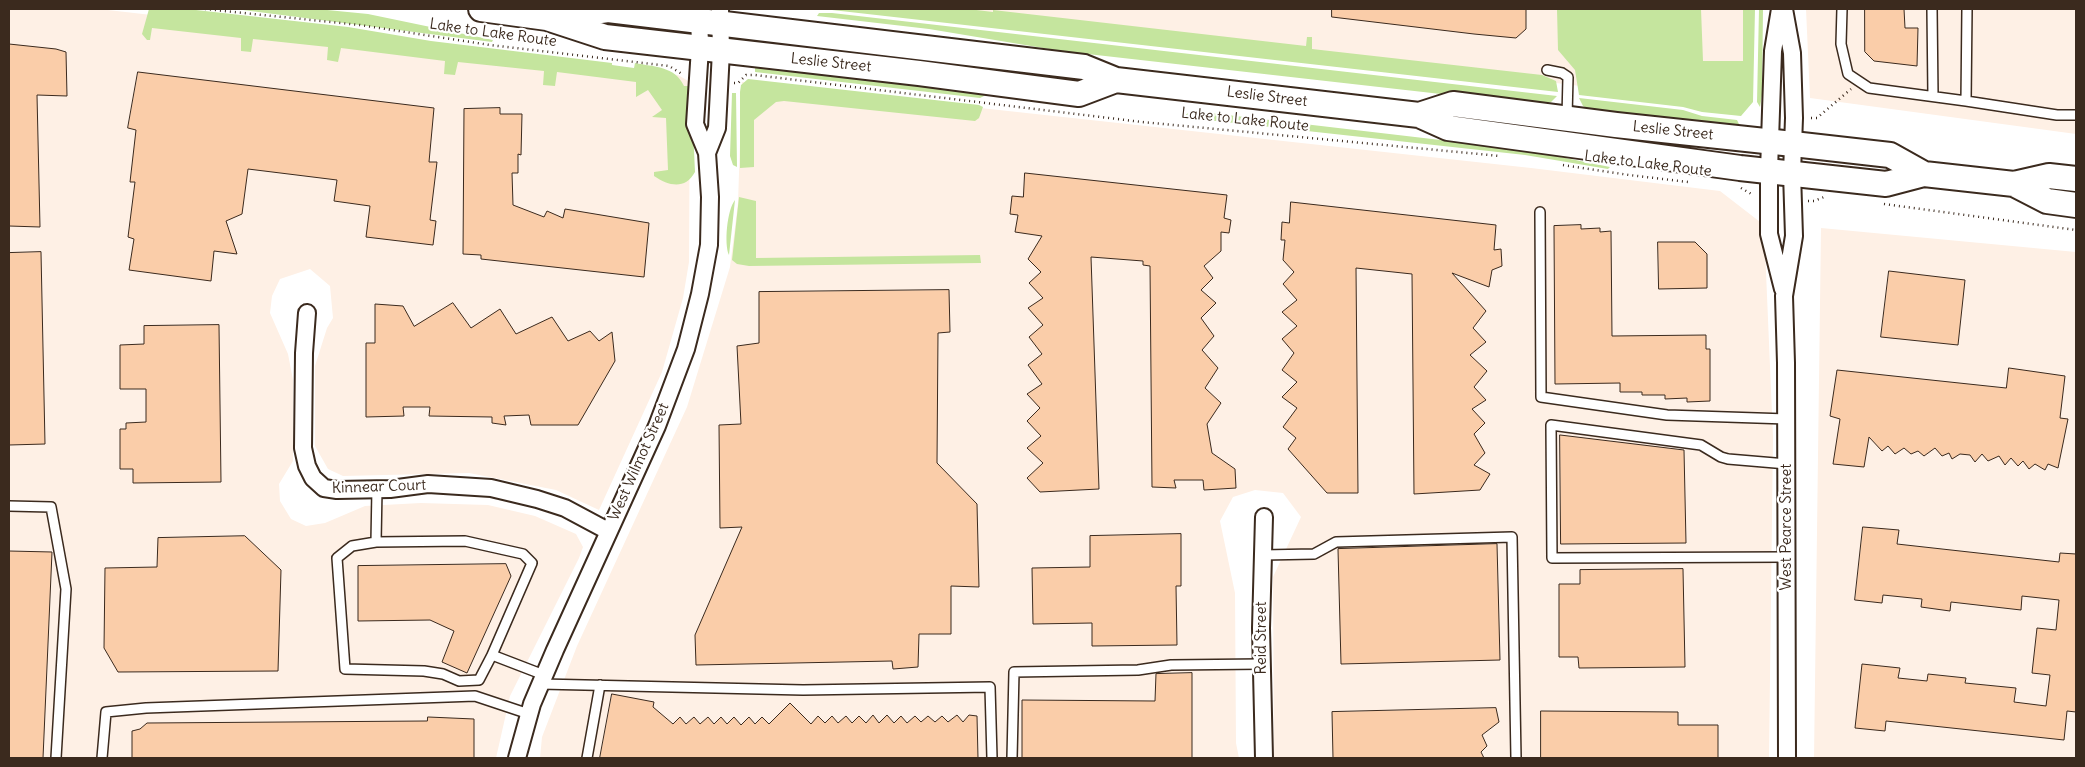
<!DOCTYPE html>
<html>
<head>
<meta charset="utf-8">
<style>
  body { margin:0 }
  #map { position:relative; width:2085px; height:767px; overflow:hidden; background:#fff; font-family:Delius,sans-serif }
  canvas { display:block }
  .frame { position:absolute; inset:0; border:10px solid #3b2a1e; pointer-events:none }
</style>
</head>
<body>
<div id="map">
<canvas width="2085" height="767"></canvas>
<div class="frame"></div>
</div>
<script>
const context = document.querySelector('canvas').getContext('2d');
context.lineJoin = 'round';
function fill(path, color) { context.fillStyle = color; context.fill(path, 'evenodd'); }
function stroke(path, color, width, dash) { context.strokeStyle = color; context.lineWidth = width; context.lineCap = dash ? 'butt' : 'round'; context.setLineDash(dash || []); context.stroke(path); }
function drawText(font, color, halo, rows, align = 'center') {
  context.font = font + ' Delius,sans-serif'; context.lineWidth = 4.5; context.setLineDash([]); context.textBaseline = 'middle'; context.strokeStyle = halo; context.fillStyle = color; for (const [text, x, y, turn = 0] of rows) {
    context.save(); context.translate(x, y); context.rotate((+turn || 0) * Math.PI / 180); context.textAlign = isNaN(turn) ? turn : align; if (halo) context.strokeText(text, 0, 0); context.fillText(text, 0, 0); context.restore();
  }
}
const built = new Path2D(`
  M9 9H99L678 75 690 82 689 262 683 298 662 372 599 510 556 490 469 473 343 476 328 469 315 446V366L327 328 333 318 330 286 310 269 280 279 272 296 270 313 288 354 293 380V461L279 484 280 501 291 519 306 526 325 523 365 506 421 503 488 505 535 516 576 534 583 547 579 558 510 696 496 758H9Z
  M924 9H1747L1748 107 1316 53Z
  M1806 9H2076V134L1810 98Z
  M742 82 1531 168 1720 191 1764 225 1773 437 1769 758H1274L1273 577 1301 517 1283 493 1255 490 1233 497 1220 521 1235 593 1236 743 1239 758H540L542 737 577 646 687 407 730 267 738 203Z
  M1821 228 2076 252V758H1814Z`);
const green = new Path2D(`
  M149 9H187L348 27 431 41 612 63V65L634 68 635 63C654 67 675 66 684 86H691L695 172C685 190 669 186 654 176V172L668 170 666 118 652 117 662 110 648 90 636 97V82L557 72 555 86 543 85 544 71 458 62 455 75 444 74 445 61 341 48 338 62 327 60 328 47 253 39 251 52 241 51V38L152 28 150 40H147L142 34Z
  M235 9H317L368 14 493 40 492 42Z
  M806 9H968L993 12V10L1306 46 1307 37H1312V49L1542 75 1556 81 1558 92 832 10Z
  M1557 9H1701L1703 61H1743V9H1755L1753 102 1741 116 1702 112 1683 107 1579 95 1575 70 1558 50Z
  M1759 9H1763L1762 95 1760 107 1757 102Z
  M819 13H832L1557 96 1551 102 1538 105 1061 51 929 29 817 16Z
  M755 66 885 79 986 95 980 98 755 72Z
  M748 79 979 105 983 107 979 118 975 121 784 101 776 102 754 120V167L740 168V92L741 85Z
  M732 93H736L737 167 733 165 730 156Z
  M1579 98 1683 110 1702 116 1737 120 1740 126 1728 128 1588 109 1583 106Z
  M1193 111 1526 150 1610 167 1608 169 1525 155 1180 117Z
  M739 197 756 201V258L980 255 981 263 749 266 737 264 732 260Z
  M735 200 729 255C724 244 727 210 735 200Z`);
const building = new Path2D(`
  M1332 9H1526V29L1516 38 1474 34 1332 17Z
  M1865 9H1904L1905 28H1918L1917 66 1874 61 1865 52Z
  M9 44 56 49 66 52 67 96 37 95 40 227 9 226Z
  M138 72 434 108 429 162H437L430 220 436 221 433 245 366 237 370 206 334 201 337 180 248 169 242 214 226 221 237 254 214 251 211 281 129 270 134 239 128 237 135 182H130L136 130 128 128Z
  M500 108V114H522L521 155 518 154V173H512L513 205 544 217 547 211 563 218 565 209 649 223 644 277 481 259V255L463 254 464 109Z
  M1025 173 1227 195 1224 218 1231 220 1229 233 1221 232V251L1204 266 1213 278 1201 290 1216 303 1201 318 1214 336 1202 350 1218 368 1205 388 1221 403 1207 424 1212 453 1235 469 1236 488 1204 490 1203 480H1174L1176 488 1152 487 1150 266 1143 265V261L1091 257 1099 489 1040 492 1027 478 1043 463 1027 448 1041 436 1027 421 1040 408 1027 394 1042 384 1028 365 1042 354 1029 337 1043 325 1028 308 1043 298 1029 283 1041 272 1028 259 1042 236 1015 232 1018 215 1010 214 1012 196 1023 197Z
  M1291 202 1496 225 1494 250 1501 249 1502 266 1492 270 1489 287 1452 273 1486 311 1473 328 1486 342 1470 355 1487 371 1474 387 1486 400 1472 409 1485 423 1474 434 1485 453 1474 465 1490 474 1480 490 1414 494 1412 274 1356 268 1358 493H1327L1288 449 1296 438 1283 427 1297 408 1282 397 1297 382 1282 370 1294 353 1282 339 1297 326 1282 312 1297 300 1283 284 1294 272 1283 260 1285 240H1281L1282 222 1289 223Z
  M1581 225V229L1600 228V232L1611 231 1612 336 1706 335V349H1710V401L1687 402V398L1665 399V395H1642V392H1620V383L1555 384 1554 226Z
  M1658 242H1695L1707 254V288L1659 289Z
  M41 252 45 444 9 445V253Z
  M1889 271 1965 280 1958 345 1881 337Z
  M949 290 950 332 938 333 937 463 977 504 979 587 951 586V634H919L918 667 893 669 892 661 696 665 695 635 742 527 720 528 719 425 741 424 737 346 759 343V292Z
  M453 303 471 328 500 309 516 334 552 317 568 341 590 331 599 341 612 332 615 361 578 425H531L529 415 504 416 506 425 492 423V417L429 416 430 407H403L404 416 366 417V343H375V304L403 306 414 326Z
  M219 325 221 482 133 483V469H120V429H126V423L146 422V389H120V345L144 344V326Z
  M2009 368 2065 376 2060 418 2068 419 2058 468 2048 464 2045 470 2035 464 2029 469 2023 461 2018 466 2011 458 2005 465 1999 456 1988 461 1982 454 1975 462 1970 455 1960 454 1952 459 1949 453 1942 456 1935 448 1924 456 1918 451 1911 454 1904 448 1895 454 1888 446 1882 451 1869 437 1864 467 1833 464 1840 419 1830 416 1837 370 2006 388Z
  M1560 435 1684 450 1686 543 1561 544Z
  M1863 527 1899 530 1897 544 2059 562 2060 553 2076 554V712L2067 711 2064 740 1886 721 1885 731 1855 728 1862 664 1900 668 1898 678 1927 681 1928 674 1966 678 1965 683 2016 688 2014 702 2046 706 2050 675 2032 673 2037 628 2056 630 2059 600 2022 596 2021 610 1951 602 1950 611 1921 607 1922 599 1883 595 1882 603 1855 600Z
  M1181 534V586H1176L1177 645 1092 646V623L1033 624 1032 568 1090 567V536Z
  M245 536 281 570 278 671 118 672 104 648 105 568 157 567 158 538Z
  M1497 544 1500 660 1341 664 1338 549Z
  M9 551 52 552 43 758H9Z
  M506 564 511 576 467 673 442 662 454 631 430 620 358 621V566Z
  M1683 569 1685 667 1579 668 1578 657H1559V584H1580V570Z
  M1192 673V758H1022V700L1155 701 1156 674Z
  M612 694 654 702 653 707 673 724 680 717 686 724 694 717 700 724 708 717 714 724 721 717 727 724 734 717 741 725 749 717 755 724 762 717 769 724 790 703 811 724 818 716 825 723 832 716 838 723 846 716 852 723 859 716 866 723 873 715 879 723 887 715 894 723 901 716 907 723 915 716 921 722 928 716 935 722 942 716 948 722 957 715 963 722 969 715 977 716 978 758H600Z
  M1496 708 1499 722 1482 735 1487 746 1481 752 1484 758H1333L1332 712Z
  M1541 711 1678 712V725H1718V758H1541Z
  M428 717 474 719V758H132V731L140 729 147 723 427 721Z`);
const path = new Path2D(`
  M205 9 360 25 490 45 669 66 682 74
  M734 83H738L746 75H755L1142 122 1500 156
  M1811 118H1817L1851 89
  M1563 165 1629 175 1688 182
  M1741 188 1753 195
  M1808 201H1814L1824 197
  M1884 204 2076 230`);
const lane = new Path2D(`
  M1842 9 1841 44 1848 74 1869 88 1966 101
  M1932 9 1933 96
  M1967 9 1966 101 2057 115H2076
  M1547 70 1562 73 1568 77 1567 117
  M1540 212 1541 397 1667 415 1787 419
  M1787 464 1728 459 1721 457 1701 445 1551 425 1552 558 1787 557
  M377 489 376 542 465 541 523 554 532 563 492 655 544 675
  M9 506 51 507 66 589 56 758
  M376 542 352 546 337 558 345 669 424 671 443 674 459 681 479 680 492 655
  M1263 555 1314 554 1336 542 1512 537 1516 758
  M541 684 803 690 990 687 992 758
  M102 758 106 712 146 708 475 696 529 714
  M587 758 600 685
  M1012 758 1014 672 1138 670 1171 665 1262 664`);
const street = new Path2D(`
  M1780 9 1773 51 1769 171V234L1783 289
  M1784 9 1792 53 1794 118 1792 173 1794 236 1784 296 1786 363 1787 758
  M707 153 717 128 721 51 720 9
  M307 313 304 353 303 448 307 466 313 478 324 488 337 490 390 489 428 484 491 488 537 499 565 508 608 531
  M517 758 532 704 555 650 657 426 686 349 700 294 709 245 710 197 707 153 695 124 700 48 699 9
  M1264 758 1261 628 1264 517`);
const secondary = new Path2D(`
  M481 9 547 18 605 37 919 73 1079 94 1116 80
  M547 18 608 10 1084 67 1116 80 1419 115 1448 128 1740 168 1886 184 1924 174 2014 184 2049 176 2076 179
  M1419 115 1453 104 1616 125 1793 144 1890 155 1924 174
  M2014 184 2047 201 2076 205`);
const streetNames = [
  ["Lake to Lake Route",493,33,8],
  ["Leslie Street",831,63,6],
  ["Leslie Street",1267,97,7],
  ["Lake to Lake Route",1245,120,6],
  ["Leslie Street",1673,131,6],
  ["Lake to Lake Route",1648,164,7],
  ["West Wilmot Street",639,462,-66],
  ["Kinnear Court",379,487,-2],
  ["West Pearce Street",1787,527,-90],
  ["Reid Street",1262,638,-90]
];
fill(built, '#fef0e5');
fill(green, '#c5e59e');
fill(building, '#facda9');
stroke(building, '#3b2a1e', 1);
stroke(lane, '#3b2a1e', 12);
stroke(street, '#3b2a1e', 20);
stroke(secondary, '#3b2a1e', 28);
stroke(path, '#3b2a1e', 2.5, [1, 4]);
stroke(lane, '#fff', 9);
stroke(street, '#fff', 16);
stroke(secondary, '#fff', 24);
drawText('15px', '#3b2a1e', '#fff', streetNames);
</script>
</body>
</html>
